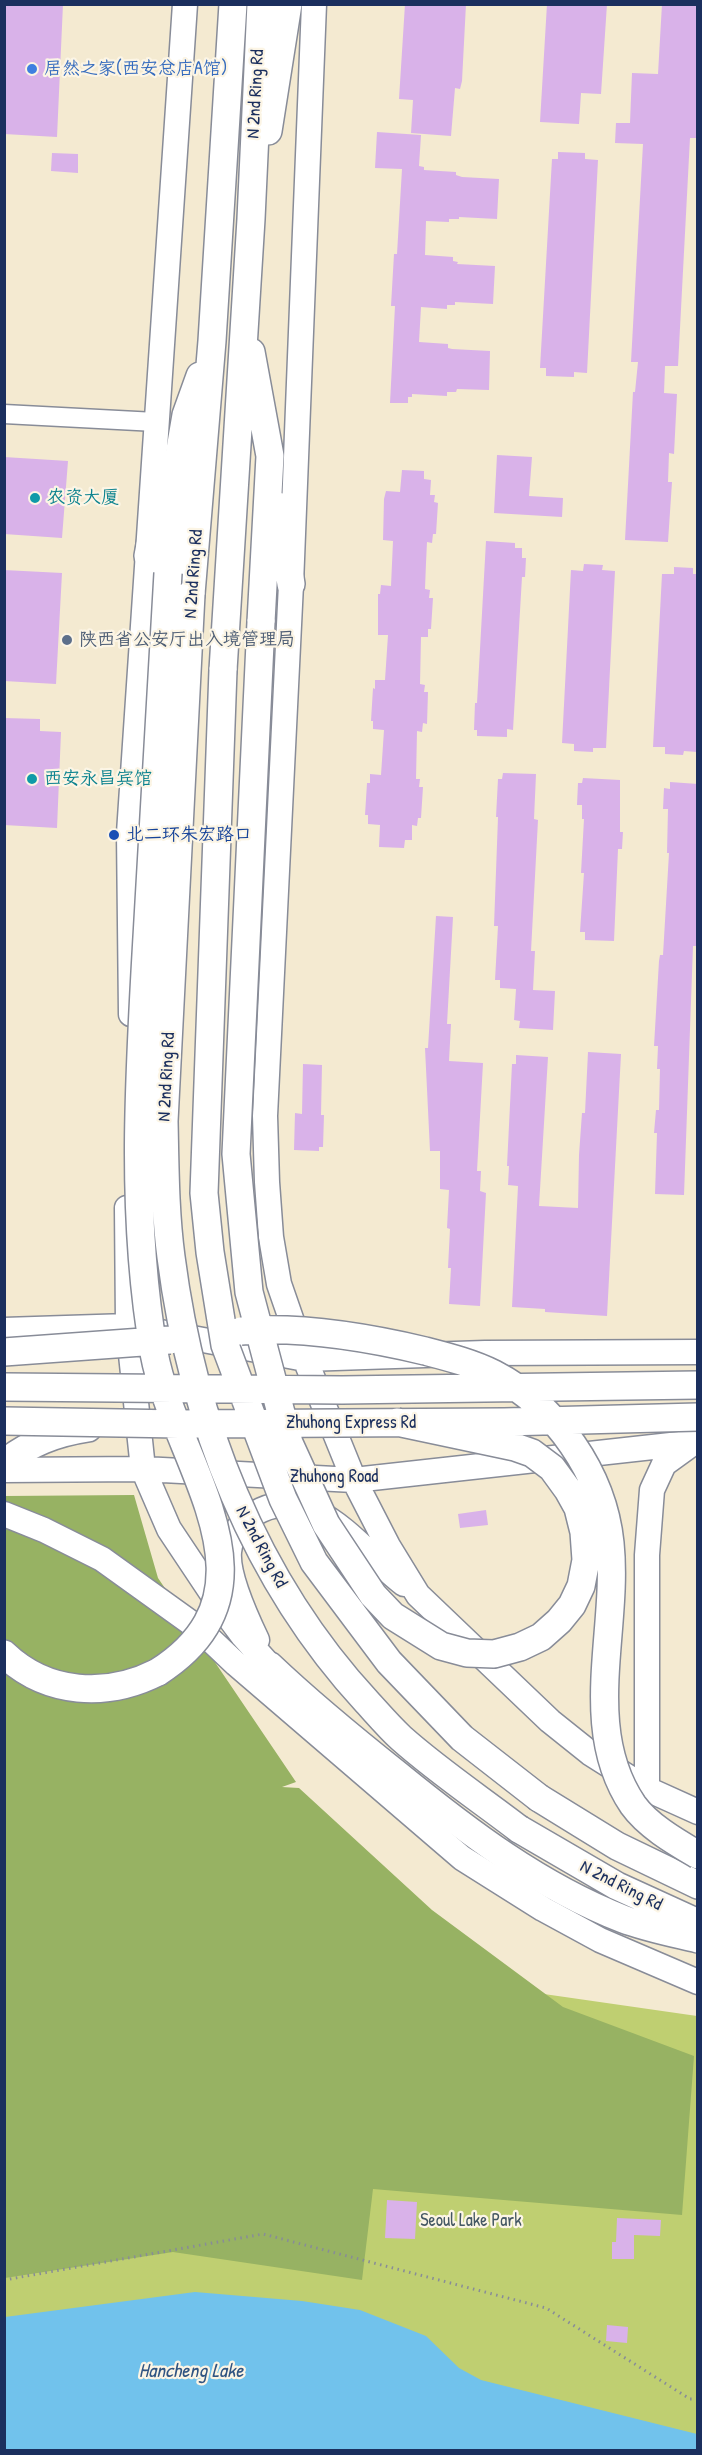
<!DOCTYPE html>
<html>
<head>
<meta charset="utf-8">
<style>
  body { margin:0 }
  #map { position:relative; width:702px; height:2455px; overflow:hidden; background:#f4ead1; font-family:"Patrick Hand",sans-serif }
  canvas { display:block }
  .frame { position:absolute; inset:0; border:6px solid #1b2f5e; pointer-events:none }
</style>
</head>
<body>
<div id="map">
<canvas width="702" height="2455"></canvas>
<div class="frame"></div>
</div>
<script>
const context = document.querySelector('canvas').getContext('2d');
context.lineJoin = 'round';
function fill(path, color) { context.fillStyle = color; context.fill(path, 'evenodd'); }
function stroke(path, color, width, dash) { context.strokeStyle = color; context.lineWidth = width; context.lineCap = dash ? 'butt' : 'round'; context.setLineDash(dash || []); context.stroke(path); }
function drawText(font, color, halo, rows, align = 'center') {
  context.font = font + ' "Patrick Hand","LXGW WenKai TC",sans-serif'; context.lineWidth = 4.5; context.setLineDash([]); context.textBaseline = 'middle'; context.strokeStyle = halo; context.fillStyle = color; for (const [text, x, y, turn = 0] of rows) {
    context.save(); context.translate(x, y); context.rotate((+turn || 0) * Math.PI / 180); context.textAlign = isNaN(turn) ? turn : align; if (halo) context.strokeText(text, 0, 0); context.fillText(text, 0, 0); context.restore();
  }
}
const green = new Path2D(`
  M530 1992 697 2016V2450H5L4 2106Z`);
const forest = new Path2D(`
  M134 1495 158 1578 296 1782 282 1787 299 1788 432 1910 563 2007 694 2056 682 2215 373 2189 362 2280 173 2252 5 2278V1496Z`);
const water = new Path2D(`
  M195 2292 302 2301 360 2310 426 2336 459 2368 481 2380 697 2434V2450H5V2317Z`);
const building = new Path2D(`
  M4 4H63L57 137 4 134Z
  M405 4H466L462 81 460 89 455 88 451 136 411 133 413 100 399 99Z
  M547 4H607L601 94 581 93 579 124 540 122Z
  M662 4H698V138H690L678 366H665L664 393 677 394 674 454 669 453 668 482H672L668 542 625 540 633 392H635L638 362H631L643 144 615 143 616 123H630L632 73 658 74Z
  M377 132 421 135 419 166 424 167V170L456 172V175L462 177 499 179 497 219 459 217V219H449V222L426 221 425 255 453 257V261L458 262 457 264 495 266 493 304 455 302V305H447V309L421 307 419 342 448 344V348L452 349 490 351 489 390 457 389 456 392H447V396L412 394V397H408V403H390L395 306H391L394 254H397L402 169 375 168Z
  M558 152 585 153V159L598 160 587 373 574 372V377L546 376V368H540L552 159H558Z
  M52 153 78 154V173L51 171Z
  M497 455 532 457 529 496 563 498 562 517 494 513Z
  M4 457 68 461 62 538 4 534Z
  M402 470 424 471V479L431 480 430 495H435L434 502 438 503 436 534H433L432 543 427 542 426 563 425 589 430 590 429 598H433L431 629H428V637H421L420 684 425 685 424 692H428L427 724 423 723 422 732 417 731 416 779H420L419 787H423L421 818H418L417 826 412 825V840H405L404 848 379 847 380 825 368 824V815H365L367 783H370V774L381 775 384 730 373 729V721H371L373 688 375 689V680H385L388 635H378V594H380L381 585 391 586 393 541 383 540 384 499 386 491 400 492Z
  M486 541 515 543V548H522V558H526L525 577H522L513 730 507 729V737L477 736V730H474L475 703H477Z
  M584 564 603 565 602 570 615 571 606 748H593V752L574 751V744L562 743 571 570 583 571Z
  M674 567 693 568V574H698L697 752 684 751 683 755 665 754V747H653L662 574H674Z
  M4 570 62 573 56 684 4 681Z
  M4 718 40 719V731L61 732 57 828 4 825Z
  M503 773 536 774 534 819 538 820 531 951H535L533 990 555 991 553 1030 519 1028 520 1021 514 1020 516 989 500 988V980H495L498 926H494L498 817H496L498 779H502Z
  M583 778 620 780V832H623L622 849H618L614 941 585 940V932H580L584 873H581L584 819H582V805H577L578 783H582Z
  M670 782 698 784V946H693L684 1195 655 1194 657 1133H654L656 1110H659L660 1069H657L658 1046H654L659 961 660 955H663L669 853H667L668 809H663L664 788 670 789Z
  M436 916 453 917 447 1024H451L449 1061 483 1063 477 1171H481L480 1191 486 1193 480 1306 449 1304 451 1268H448L450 1229 447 1228 449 1190 440 1189V1151H430L425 1048H428Z
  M588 1052 621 1054 607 1316 545 1312V1309L512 1307 518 1186 508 1185 509 1166H507L512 1064H516V1055L548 1057 539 1206 578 1208 579 1155 582 1113H585Z
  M303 1064 322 1065 321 1115H324L323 1147H319V1151L294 1150 295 1113 302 1114Z
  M486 1510 488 1525 460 1528 458 1514Z
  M387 2200 417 2202 415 2239 385 2238Z
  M617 2218 661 2220 660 2236 634 2235V2259H612V2242H616Z
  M607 2325 628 2327 627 2343 606 2341Z`);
const path = new Path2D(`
  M4 2280 263 2234 546 2308 690 2399H698`);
const minor = new Path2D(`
  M4 414 156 422`);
const major = new Path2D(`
  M314 4 291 584 265 1116 267 1182 271 1237 279 1284 305 1359 354 1480 388 1546 418 1595 550 1721 590 1753 647 1789 698 1812
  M131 1014 129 833 185 4
  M127 1208 128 1326 143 1469 169 1529 219 1604 243 1636 270 1666
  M4 1330 128 1326 305 1359 485 1353 698 1352
  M4 1470 143 1469 354 1480 698 1442
  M4 1514 44 1530 102 1559 198 1628 236 1664 462 1858 543 1909 600 1940 698 1982
  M257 1640C247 1619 227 1576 229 1552 233 1513 282 1493 315 1511 349 1528 374 1561 404 1584
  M647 1789V1555L652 1490 664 1464 693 1443`);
const highway = new Path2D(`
  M268 131 288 4
  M251 352 270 456 261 622
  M278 506 291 584
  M148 556 159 496
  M168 573 174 484 186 415 200 376
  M191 594 212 341 233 4
  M223 670 251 219 261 4
  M4 1463C30 1443 55 1433 88 1428
  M4 1654C47 1695 107 1698 158 1672
  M270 1666C311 1705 354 1740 398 1775 468 1832 539 1886 623 1919 647 1928 673 1933 698 1939
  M539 1798 617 1846 698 1885
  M519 1829 617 1886 698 1923`);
const highwayBridge = new Path2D(`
  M191 594 164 1121C165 1167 165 1212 171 1257 192 1420 254 1580 367 1702 378 1714 389 1727 401 1738 438 1771 480 1799 519 1829
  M261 622 236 1154 249 1292 289 1443 326 1524 373 1595 393 1616 441 1646 467 1653 494 1654 520 1647 541 1637 559 1621 572 1605 581 1586 586 1560 584 1532 578 1508 568 1490 552 1468 532 1453 515 1447 397 1422
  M223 670 204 1193 210 1252 225 1345 283 1499 314 1562 389 1662 462 1738 539 1798
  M241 1331C302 1326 366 1337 425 1351 448 1357 472 1363 494 1374 556 1406 603 1474 610 1543 619 1630 580 1727 633 1805 648 1826 676 1842 698 1855
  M4 1352 170 1340
  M4 1387 342 1390 698 1385
  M4 1421 179 1424 504 1422 698 1417
  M158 1672C290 1588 174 1462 154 1353 130 1215 139 1076 147 937 154 816 161 694 168 573`);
const markers = [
  [32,69,6,"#3f7fe0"],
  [35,498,6,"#0f9aa8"],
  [67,640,6,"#5c6f8a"],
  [32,779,6,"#0f9aa8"],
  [114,835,6,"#1a4fb4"]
];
const shopNames = [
  ["居然之家(西安总店A馆)",44,69]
];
const streetNames = [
  ["N 2nd Ring Rd",256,94,-87],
  ["N 2nd Ring Rd",194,574,-86],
  ["N 2nd Ring Rd",167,1077,-87],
  ["Zhuhong Express Rd",351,1423],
  ["Zhuhong Road",334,1477],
  ["N 2nd Ring Rd",261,1547,62],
  ["N 2nd Ring Rd",621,1886,27]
];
const cultureNames = [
  ["农资大厦",47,498],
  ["西安永昌宾馆",44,779]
];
const serviceNames = [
  ["陕西省公安厅出入境管理局",79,640]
];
const transitNames = [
  ["北二环朱宏路口",126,835]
];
const parkNames = [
  ["Seoul Lake Park",471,2221]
];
const waterNames = [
  ["Hancheng Lake",191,2372]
];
fill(green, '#bfcf71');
fill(forest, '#97b263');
fill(water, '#71c2ec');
fill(building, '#d9b2e9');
stroke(minor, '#888c98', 21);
stroke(major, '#888c98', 27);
stroke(highway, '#888c98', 30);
stroke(path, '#888c98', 3, [1.5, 4.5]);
stroke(minor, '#fff', 18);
stroke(major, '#fff', 24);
stroke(highway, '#fff', 27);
stroke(highwayBridge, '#888c98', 30, []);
stroke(highwayBridge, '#fff', 27);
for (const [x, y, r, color] of markers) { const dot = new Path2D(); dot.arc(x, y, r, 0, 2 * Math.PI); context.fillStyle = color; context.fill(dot); stroke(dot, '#fcf5e5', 2); }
drawText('18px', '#366cbe', '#fcf5e5', shopNames, 'left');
drawText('18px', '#1b2f5e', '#fcf5e5', streetNames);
drawText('18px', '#0d838f', '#fcf5e5', cultureNames, 'left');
drawText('18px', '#4e5e75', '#fcf5e5', serviceNames, 'left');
drawText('18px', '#164399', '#fcf5e5', transitNames, 'left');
drawText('18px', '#445763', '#fcf5e5', parkNames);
drawText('italic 20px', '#305482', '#fcf5e5', waterNames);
</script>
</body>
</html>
